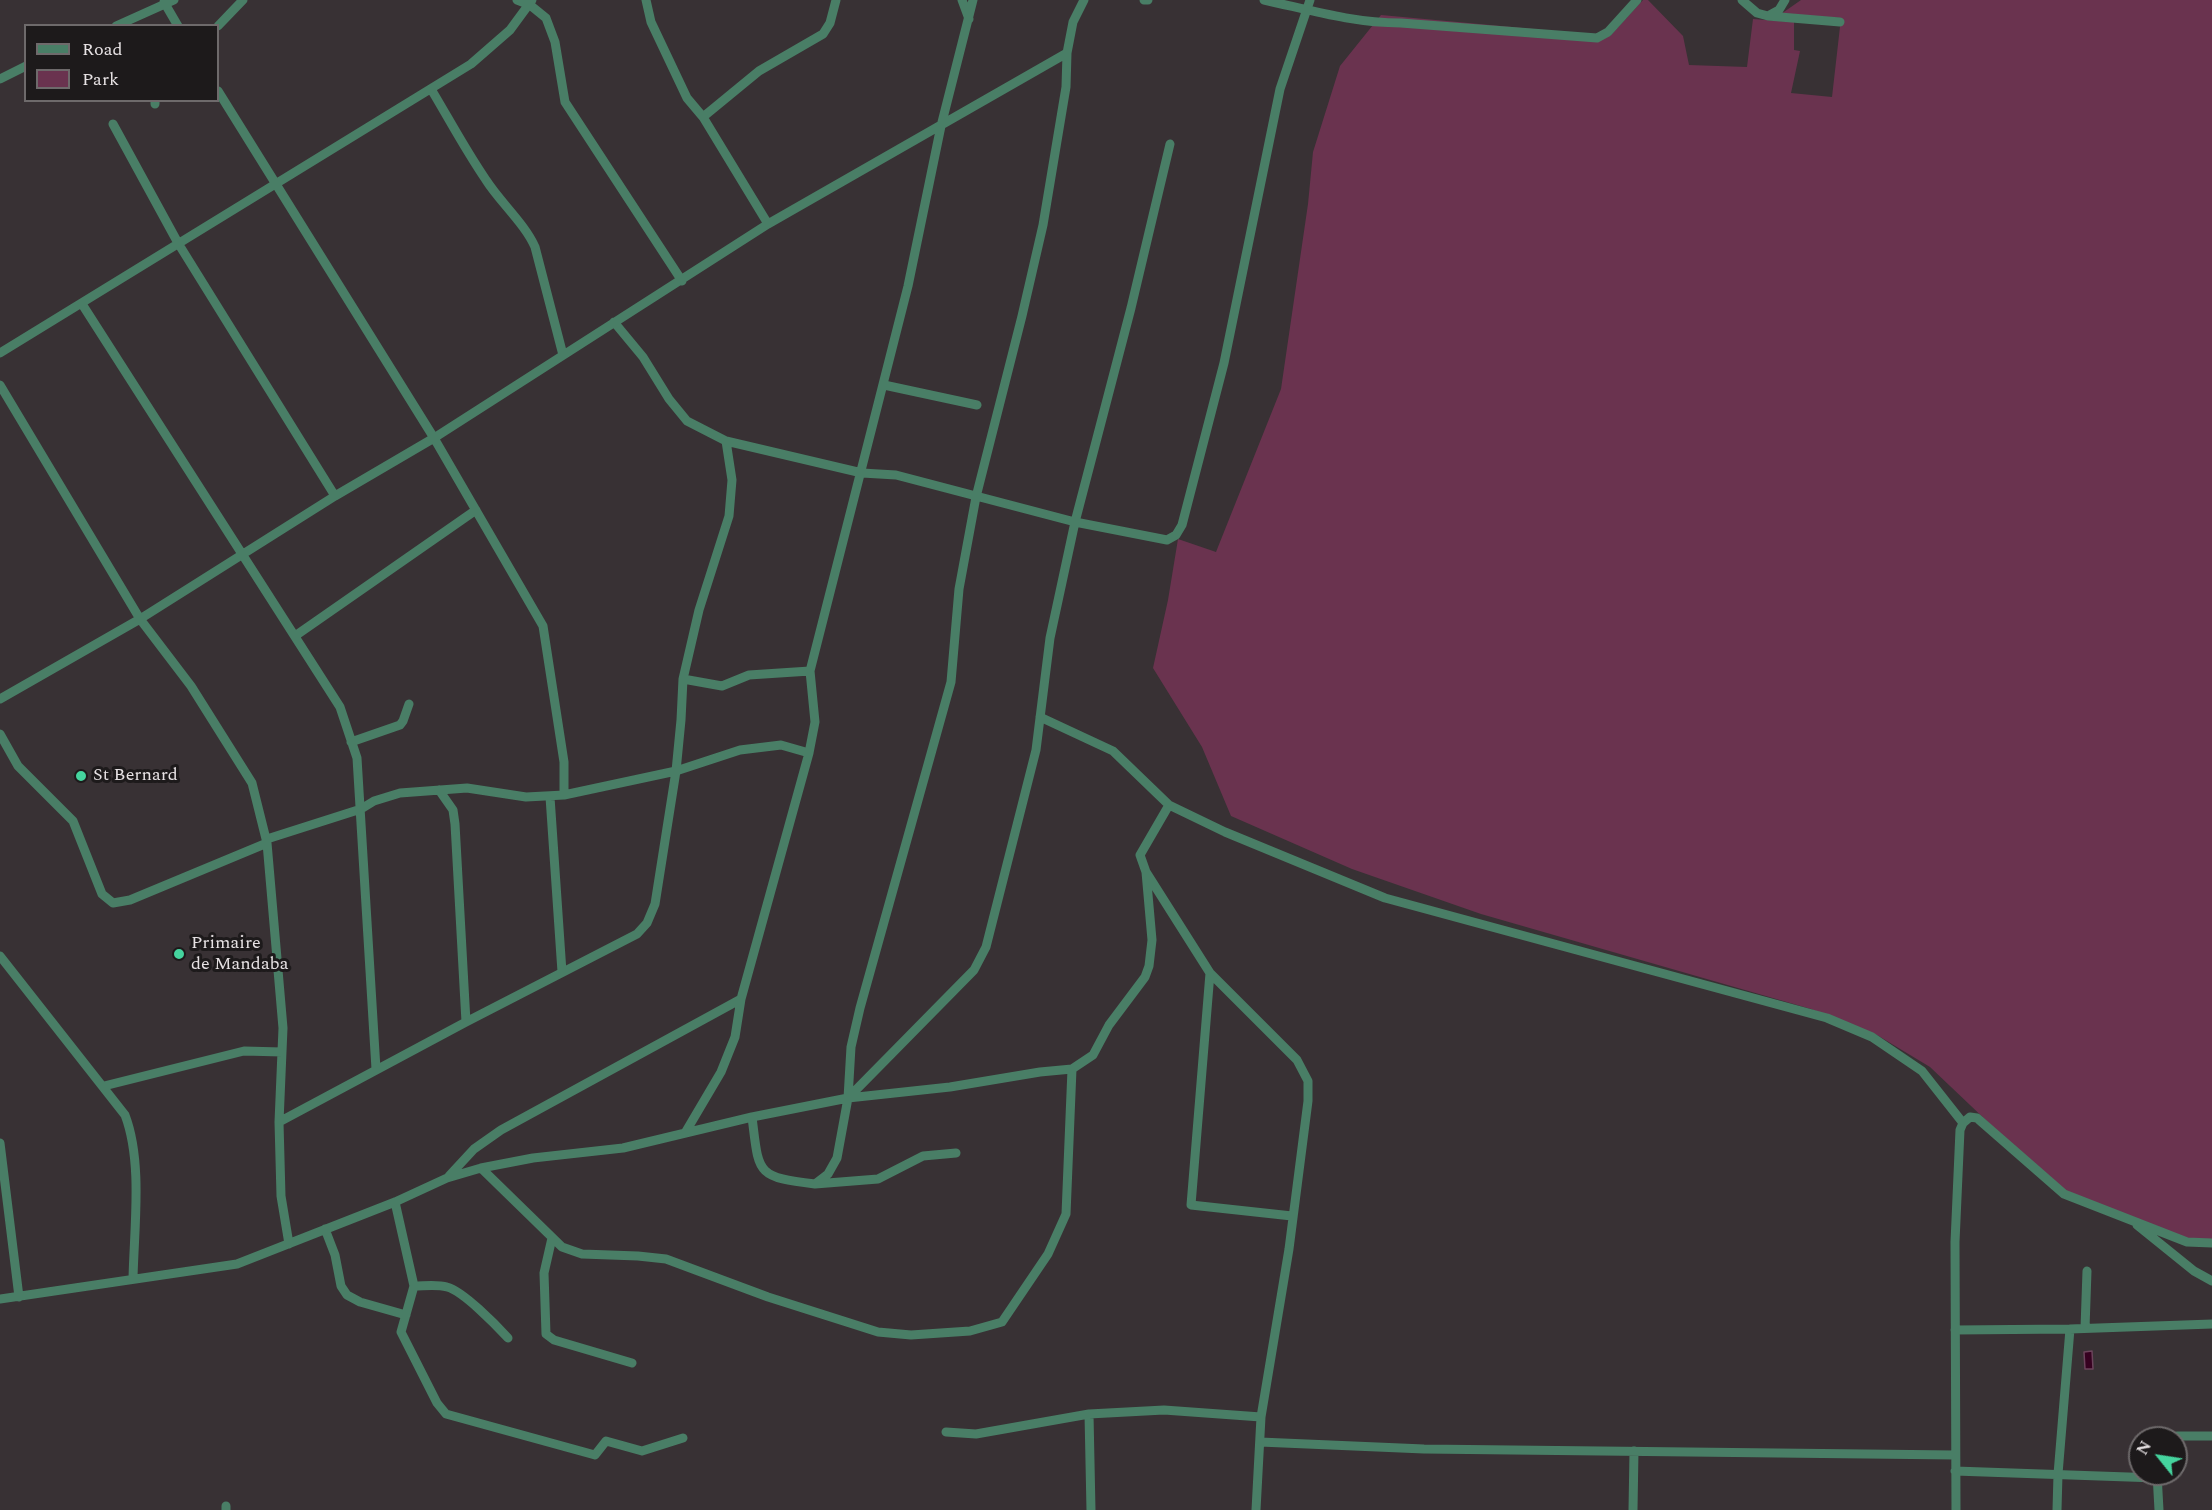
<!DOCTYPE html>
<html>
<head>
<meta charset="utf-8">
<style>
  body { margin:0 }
  #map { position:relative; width:2212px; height:1510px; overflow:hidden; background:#383134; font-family:Spectral,serif }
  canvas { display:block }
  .legend { position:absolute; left:24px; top:24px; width:195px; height:78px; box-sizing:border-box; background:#1d1a1b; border:2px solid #6e6a6b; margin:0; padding:8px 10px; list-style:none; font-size:18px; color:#e7e2e4 }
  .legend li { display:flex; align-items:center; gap:12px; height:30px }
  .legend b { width:30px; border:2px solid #6e6a6b }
  .north { position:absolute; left:2128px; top:1426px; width:60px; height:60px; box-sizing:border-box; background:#1d1a1b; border:2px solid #6e6a6b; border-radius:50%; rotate:300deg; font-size:16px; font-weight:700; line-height:24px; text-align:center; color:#e7e2e4 }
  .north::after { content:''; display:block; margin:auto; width:21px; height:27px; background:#45d49e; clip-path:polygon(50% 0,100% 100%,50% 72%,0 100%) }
</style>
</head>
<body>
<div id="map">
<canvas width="2212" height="1510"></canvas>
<ul class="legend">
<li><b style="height:8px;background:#497e66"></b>Road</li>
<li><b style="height:16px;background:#6a334f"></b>Park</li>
</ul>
<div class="north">N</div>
</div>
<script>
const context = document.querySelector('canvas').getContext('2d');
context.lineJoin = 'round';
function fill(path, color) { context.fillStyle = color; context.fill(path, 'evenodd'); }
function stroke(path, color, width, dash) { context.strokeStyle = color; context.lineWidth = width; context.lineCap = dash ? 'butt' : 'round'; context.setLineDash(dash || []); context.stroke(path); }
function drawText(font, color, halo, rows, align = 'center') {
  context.font = font + ' Spectral,serif'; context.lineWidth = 6; context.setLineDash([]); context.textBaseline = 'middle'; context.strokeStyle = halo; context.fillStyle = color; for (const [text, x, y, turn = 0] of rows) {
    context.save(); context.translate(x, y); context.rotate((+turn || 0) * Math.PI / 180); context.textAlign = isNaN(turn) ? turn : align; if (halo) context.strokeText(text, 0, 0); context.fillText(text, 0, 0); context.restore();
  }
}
const green = new Path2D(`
  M1643 0H1648L1683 36 1689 65 1747 67 1753 19 1794 22V50L1800 51 1791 93 1832 97 1841 18 1781 14 1801 0H2212V1244L2186 1242 2064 1193 2008 1145 1990 1124 1930 1067 1877 1035 1811 1009 1481 914 1352 869 1231 816 1202 747 1153 668 1168 600 1178 539 1216 552 1281 389 1308 204 1313 152 1340 66 1381 15 1610 36Z`);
const water = new Path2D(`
  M2092 1351 2093 1369H2085L2084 1352Z`);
const minor = new Path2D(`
  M517 0 530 5 546 18 555 42 565 102 682 281
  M646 0 651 22 687 98 703 117 768 224
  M962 0 969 19
  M1144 0H1148
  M1264 0C1310 10 1353 23 1401 23L1597 38 1608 32 1637 0
  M1742 0 1757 13 1768 16 1779 10 1785 0
  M164 2 178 26
  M1768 16 1840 22
  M116 26 174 0
  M218 26 243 0
  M0 79 26 66
  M431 89C449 119 466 151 486 180 500 202 525 224 535 247L563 355
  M218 91 434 438 543 626 564 762V795
  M155 100V104
  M703 117 759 71 823 34 830 23 836 0
  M113 124 178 243 335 496
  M82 304 340 707 357 758 376 1069
  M614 322 643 357 669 399 687 421 726 441 862 473 896 475 1075 522 1167 540 1176 535 1182 525 1224 363 1280 89 1310 0
  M0 353 471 64 510 30 532 0
  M0 385 140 619 191 686 252 783 267 843 283 1028 279 1122 281 1196 289 1244
  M884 385 977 405
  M295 636 476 510
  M683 679 722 686 749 675 810 671
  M0 699 140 619 335 496 434 438 768 224 1067 53
  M1040 717 1113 751 1169 805 1225 832 1385 898 1827 1018 1872 1037 1922 1071 1963 1123
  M0 734 18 766 73 821 102 894 113 903 130 900 267 843
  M351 742 400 725 403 721 409 704
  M439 790 453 810 455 824 466 1022
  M550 797 562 972
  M1169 805 1140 855 1146 872 1210 973 1297 1060 1308 1081V1101L1289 1249 1261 1417 1256 1510
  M267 839 361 809 374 801 400 793 467 788 526 797 564 795 676 771 740 750 781 745 809 753
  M0 956 125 1115C143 1162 134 1228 133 1279
  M1210 973 1191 1205 1292 1216
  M104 1086 244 1051 282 1052
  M848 1098 974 970 986 947 1036 750 1050 638 1075 522 1131 308 1170 144
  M752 1117C759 1173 755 1177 815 1184L828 1174 837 1158 848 1098 851 1047 860 1008 951 682 959 589 976 497 1022 316 1043 225 1066 87 1067 53 1073 22 1084 0
  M279 1122 466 1022 637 934 647 923 655 904 676 771 681 720 683 679 699 610 729 516 732 480 726 441
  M685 1133 721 1072 735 1037 741 999 809 753 815 722 810 671 908 286 941 126 973 0
  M0 1143 19 1297
  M481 1168 562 1247 582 1254 638 1256 666 1259 768 1297 878 1332 911 1335 970 1331 1002 1322 1048 1254 1066 1214 1072 1069
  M449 1176 474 1149 501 1130 741 999
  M815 1184 878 1179 923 1156 956 1153
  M395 1202 414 1286 401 1332 437 1403 446 1414 595 1455 606 1441 642 1451 683 1438
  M2137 1225 2194 1271 2212 1281
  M325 1229 335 1255 341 1286 347 1295 360 1302 406 1315
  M552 1238 544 1273 546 1334 554 1340 632 1363
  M414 1286C424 1286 437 1284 447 1287 463 1291 496 1325 508 1338
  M0 1299 237 1264 395 1202 447 1178 481 1168 533 1158 623 1148 752 1117 848 1098 950 1087 1040 1072 1072 1069 1093 1055 1109 1025 1145 977 1149 966 1152 940 1146 872
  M2085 1328 2087 1271
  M2070 1329 2212 1324
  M1955 1330 2070 1329 2058 1474 2057 1510
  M1089 1414 1091 1510
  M946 1432 976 1434 1089 1414 1164 1410 1261 1417
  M2174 1438 2177 1436H2212
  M1260 1442 1424 1449 1955 1455
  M1955 1471 2157 1478
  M2157 1474 2159 1510
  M226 1510V1506
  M1633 1510 1634 1451
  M1956 1510 1955 1242 1960 1130 1963 1123 1970 1117 1977 1118 2064 1194 2187 1242 2212 1243`);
const markers = [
  [81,776,6,"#45d49e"],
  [179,954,6,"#45d49e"]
];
const poiNames = [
  ["St Bernard",93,776],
  ["Primaire",191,944],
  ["de Mandaba",191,965]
];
fill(green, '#6a334f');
fill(water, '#360120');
stroke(water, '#6b445b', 1.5);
stroke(minor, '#497e66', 9);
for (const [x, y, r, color] of markers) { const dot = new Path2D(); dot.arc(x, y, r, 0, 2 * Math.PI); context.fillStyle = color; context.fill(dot); stroke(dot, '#1d1a1b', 2); }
drawText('18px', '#e7e2e4', '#1d1a1b', poiNames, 'left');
</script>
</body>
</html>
